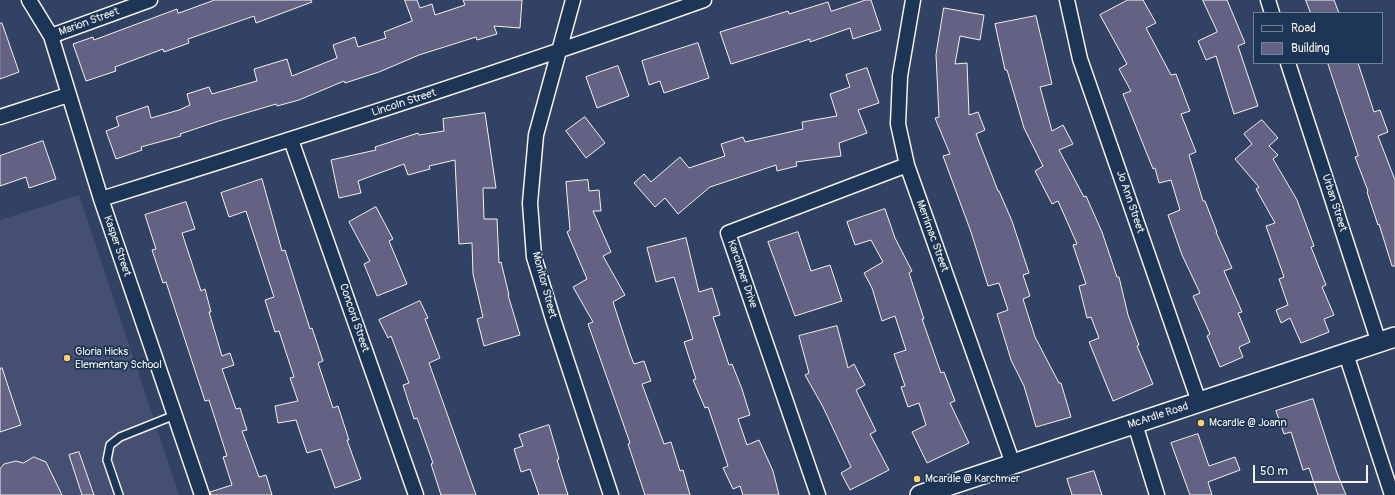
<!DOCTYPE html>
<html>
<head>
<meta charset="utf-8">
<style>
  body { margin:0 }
  #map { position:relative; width:1395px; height:495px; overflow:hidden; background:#324265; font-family:Pangolin,sans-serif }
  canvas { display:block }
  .legend { position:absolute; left:1253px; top:12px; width:130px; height:52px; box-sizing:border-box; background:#1d3557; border:1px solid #738091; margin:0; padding:5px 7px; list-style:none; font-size:12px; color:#f4f1e8 }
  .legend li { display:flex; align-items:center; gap:8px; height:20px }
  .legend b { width:20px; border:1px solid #738091 }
  .scale { position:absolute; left:1253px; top:465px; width:115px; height:18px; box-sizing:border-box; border:2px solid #f4f1e8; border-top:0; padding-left:5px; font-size:12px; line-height:14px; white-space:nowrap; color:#f4f1e8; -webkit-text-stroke:3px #1d3557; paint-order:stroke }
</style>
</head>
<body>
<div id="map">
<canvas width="1395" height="495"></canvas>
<ul class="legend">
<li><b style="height:5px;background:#1d3557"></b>Road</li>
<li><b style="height:11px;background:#636285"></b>Building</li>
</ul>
<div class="scale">50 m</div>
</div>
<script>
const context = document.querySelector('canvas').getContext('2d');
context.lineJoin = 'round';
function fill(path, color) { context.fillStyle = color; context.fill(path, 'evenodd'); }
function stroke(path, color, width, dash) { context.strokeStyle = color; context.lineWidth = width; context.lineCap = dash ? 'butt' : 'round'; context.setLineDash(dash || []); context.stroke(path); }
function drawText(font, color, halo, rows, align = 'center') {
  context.font = font + ' Pangolin,sans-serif'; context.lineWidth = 3.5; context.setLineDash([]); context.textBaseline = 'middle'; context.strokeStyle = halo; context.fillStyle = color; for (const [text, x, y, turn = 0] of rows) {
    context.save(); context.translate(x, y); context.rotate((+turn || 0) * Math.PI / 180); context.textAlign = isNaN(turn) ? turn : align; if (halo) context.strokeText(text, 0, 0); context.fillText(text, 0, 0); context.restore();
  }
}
const built = new Path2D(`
  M79 195 179 495H0V220Z`);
const building = new Path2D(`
  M215 0H311L312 2 256 23 254 16 188 39 189 43 164 52 163 49 115 67 116 71 86 81 73 44 93 37 94 40 177 9 178 13Z
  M405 0H417L420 8 432 4 435 15 465 5 463 0H522L520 28 494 26 497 34 477 40 476 37 419 55 379 72 345 83 344 81 299 100 277 106 276 104 219 121 180 134 181 136 141 147 142 150 116 159 106 131 119 126 116 117 148 106 151 118 179 110 190 105 187 94 209 87 212 94 257 81 254 69 287 59 292 76 337 58 333 45 355 37 358 47 386 38 384 32 412 21Z
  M866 0H871L881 30 853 39 850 28 810 42V39L731 64 720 32 788 11 789 14 828 2 831 11Z
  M1128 0H1143L1156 23 1146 28 1171 75 1176 74 1190 111 1181 114 1196 152 1189 155 1203 201H1205L1217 232H1216L1232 268 1224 271 1242 312 1238 313 1250 342 1239 347 1243 357 1220 367 1207 336 1210 334 1193 296 1200 293 1182 255 1168 215 1180 210 1171 180 1159 183 1155 168 1153 169 1123 94 1131 91 1119 69 1127 64 1100 15Z
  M1203 0H1227L1245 43 1238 46 1258 106 1234 114 1216 56 1206 60 1198 41 1217 32Z
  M1306 0H1334L1339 13H1311Z
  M944 8 984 15 980 40 960 36 955 64 967 63 969 115 978 112 985 130 976 134 998 191H999L1012 221 1029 273 1023 275 1030 296 1023 299 1035 337 1059 383H1061L1071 417 1036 427 1024 386 1011 360 997 314 1008 310 999 283 988 286 971 232 943 156 950 154 935 118 939 117 936 55Z
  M1036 16 1052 84 1040 87 1052 131 1063 125 1073 144 1059 150 1084 197 1086 196 1102 232 1117 277H1119L1128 315 1139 345 1137 346 1153 384 1113 401 1089 342 1099 338 1091 317 1087 318 1079 286 1086 284 1073 245 1077 244 1058 201 1052 204 1035 171 1043 166 1024 128 1007 70H1005L995 24Z
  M0 23H2L19 72 0 79Z
  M698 43 709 78 664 93 660 81 649 85 642 61Z
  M1328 63H1358L1374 112 1380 110 1388 132 1378 136 1395 180V266H1392L1379 224 1378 225 1367 192 1368 191 1355 157 1358 156Z
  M618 66 629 96 597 108 586 77Z
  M867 68 879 103 858 110 867 133 839 143 841 156 796 162 797 166 777 171 776 165 710 187 678 214 665 198 655 207 634 183 644 174 651 182 680 157 689 168 725 156 721 144 743 137 745 142 803 129 802 122 837 116 830 94 850 87 846 75Z
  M485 113 496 188H483L484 219H497L499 263 501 262 509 295H508L520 335 484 346 477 319 483 317 473 274 472 243 459 244 455 160 429 166 430 169 408 175 404 164 358 181 361 193 339 198 331 160 376 150 375 147 418 133 419 135 444 131 443 119Z
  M585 117 605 143 586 158 566 131Z
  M1262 120 1278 138 1269 146 1278 155 1273 159 1297 200 1314 246 1311 247 1326 285 1322 287 1334 315 1324 319 1329 332 1301 343 1290 318 1281 323 1276 310 1288 305 1279 279 1284 277 1266 226 1275 223 1256 189 1259 187 1235 159 1252 144 1244 134Z
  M43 141 56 179 29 188 26 177 0 186V156Z
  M262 179 282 251 285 250 310 329 312 328 323 361 318 363 333 408 338 406 349 440H347L361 479 335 488 321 449 307 453 296 420 278 423 275 406 298 401 290 378 294 377 279 331 275 332 265 300 274 297 246 211 229 217 221 193Z
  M588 180 589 191 599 190 601 211H593L611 252 603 256 625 295 613 302 630 354 634 364 644 361 651 381 642 384 664 444 671 442 680 471 683 470 690 495H645L628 444 630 443 588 324 593 322 573 287 587 279 567 232 570 230 566 182Z
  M186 202 195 229 182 233 201 291 205 289 211 312H209L222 356 230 353 234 365 222 369 236 409 240 408 247 430 242 431 259 477 266 475 272 495H211L210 492 232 485 223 457 227 456 209 400 205 401 166 282 163 283 152 250 156 249 145 215Z
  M376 207 393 239 389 241 407 284 377 296 364 264 370 261 349 222Z
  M885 209 895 238 912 271 909 273 924 319H922L941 373 944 372 955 401 950 403 969 443 927 463 912 432 926 425 919 403 908 407 901 387 905 386 894 354 906 350 895 316 882 321 872 288 864 273 883 262 871 240 855 245 847 222Z
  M798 232 811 271 830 265 842 301 795 316 768 242Z
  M686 238 699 292 712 288 720 315 713 317 729 365 732 364 742 389 750 415 738 419 747 445 759 440 773 471 779 495H743L740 486 733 489 723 468 728 466 708 407 705 408 693 380 696 379 684 342 693 339 674 277 656 282 647 248Z
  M420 301 428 318 425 319 440 358 429 363 476 495H441L431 464 433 463 417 418 414 419 403 385 409 383 391 336 388 338 379 320Z
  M837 326 848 368 854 364 865 385 856 390 876 431 870 434 889 470 850 490 841 473 851 467 823 407 805 375 809 373 799 336Z
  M2 368 21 425 0 432V369Z
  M1313 399 1337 473 1346 495H1318L1309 468 1303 470 1291 432 1284 434 1276 411Z
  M549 425 559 459 557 460 568 495H539L530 469 521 472 514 449 523 446 519 435Z
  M1198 434 1209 466 1235 457 1240 470 1208 482 1212 495H1190L1171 443Z
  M79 452 94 495H82L69 455Z
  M34 457 46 462 62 495H0V469L4 464 16 461 23 463Z
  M1094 471 1102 495H1072L1067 479Z`);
const service = new Path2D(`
  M119 495 107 460 110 445 120 437 175 415`);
const minor = new Path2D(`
  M29 0 51 36 101 199 202 495
  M573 0 536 135 530 203 534 257 553 319 611 495
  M913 0 900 76 898 124 907 165 1013 464
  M1067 0 1080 59 1199 402
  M1268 0 1272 13
  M51 36 150 0
  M1288 63 1379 343
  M0 117 68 95
  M291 140 416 495
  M101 199C304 136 505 71 704 0
  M1346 354 1392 495
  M1135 424 1157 495
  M818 495 728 233 907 165`);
const secondary = new Path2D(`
  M920 495 1395 337`);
const markers = [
  [67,358,4,"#ffd166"],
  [1201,423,4,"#ffd166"],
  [917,479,4,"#ffd166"]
];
const streetNames = [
  ["Marion Street",89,22,-20],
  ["Lincoln Street",404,103,-18],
  ["Jo Ann Street",1130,202,71],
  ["Urban Street",1334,203,72],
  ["Merrimac Street",932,236,70],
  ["Kasper Street",117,246,71],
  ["Karchmer Drive",742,274,71],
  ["Monitor Street",544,285,75],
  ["Concord Street",354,318,71],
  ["McArdle Road",1158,416,-18]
];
const poiNames = [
  ["Gloria Hicks",75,352],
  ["Elementary School",75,365],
  ["Mcardle @ Joann",1209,423],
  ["Mcardle @ Karchmer",925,479]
];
fill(built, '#454f71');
fill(building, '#636285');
stroke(building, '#f4f1e8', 1);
stroke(service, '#f4f1e8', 10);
stroke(minor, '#f4f1e8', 17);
stroke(secondary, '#f4f1e8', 22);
stroke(service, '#1d3557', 7);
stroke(minor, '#1d3557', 14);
stroke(secondary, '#1d3557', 19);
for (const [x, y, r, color] of markers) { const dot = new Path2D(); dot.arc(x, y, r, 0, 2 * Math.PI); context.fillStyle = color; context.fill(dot); stroke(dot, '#1d3557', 1.5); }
drawText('11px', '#f4f1e8', '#1d3557', streetNames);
drawText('11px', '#f4f1e8', '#1d3557', poiNames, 'left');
</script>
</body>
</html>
